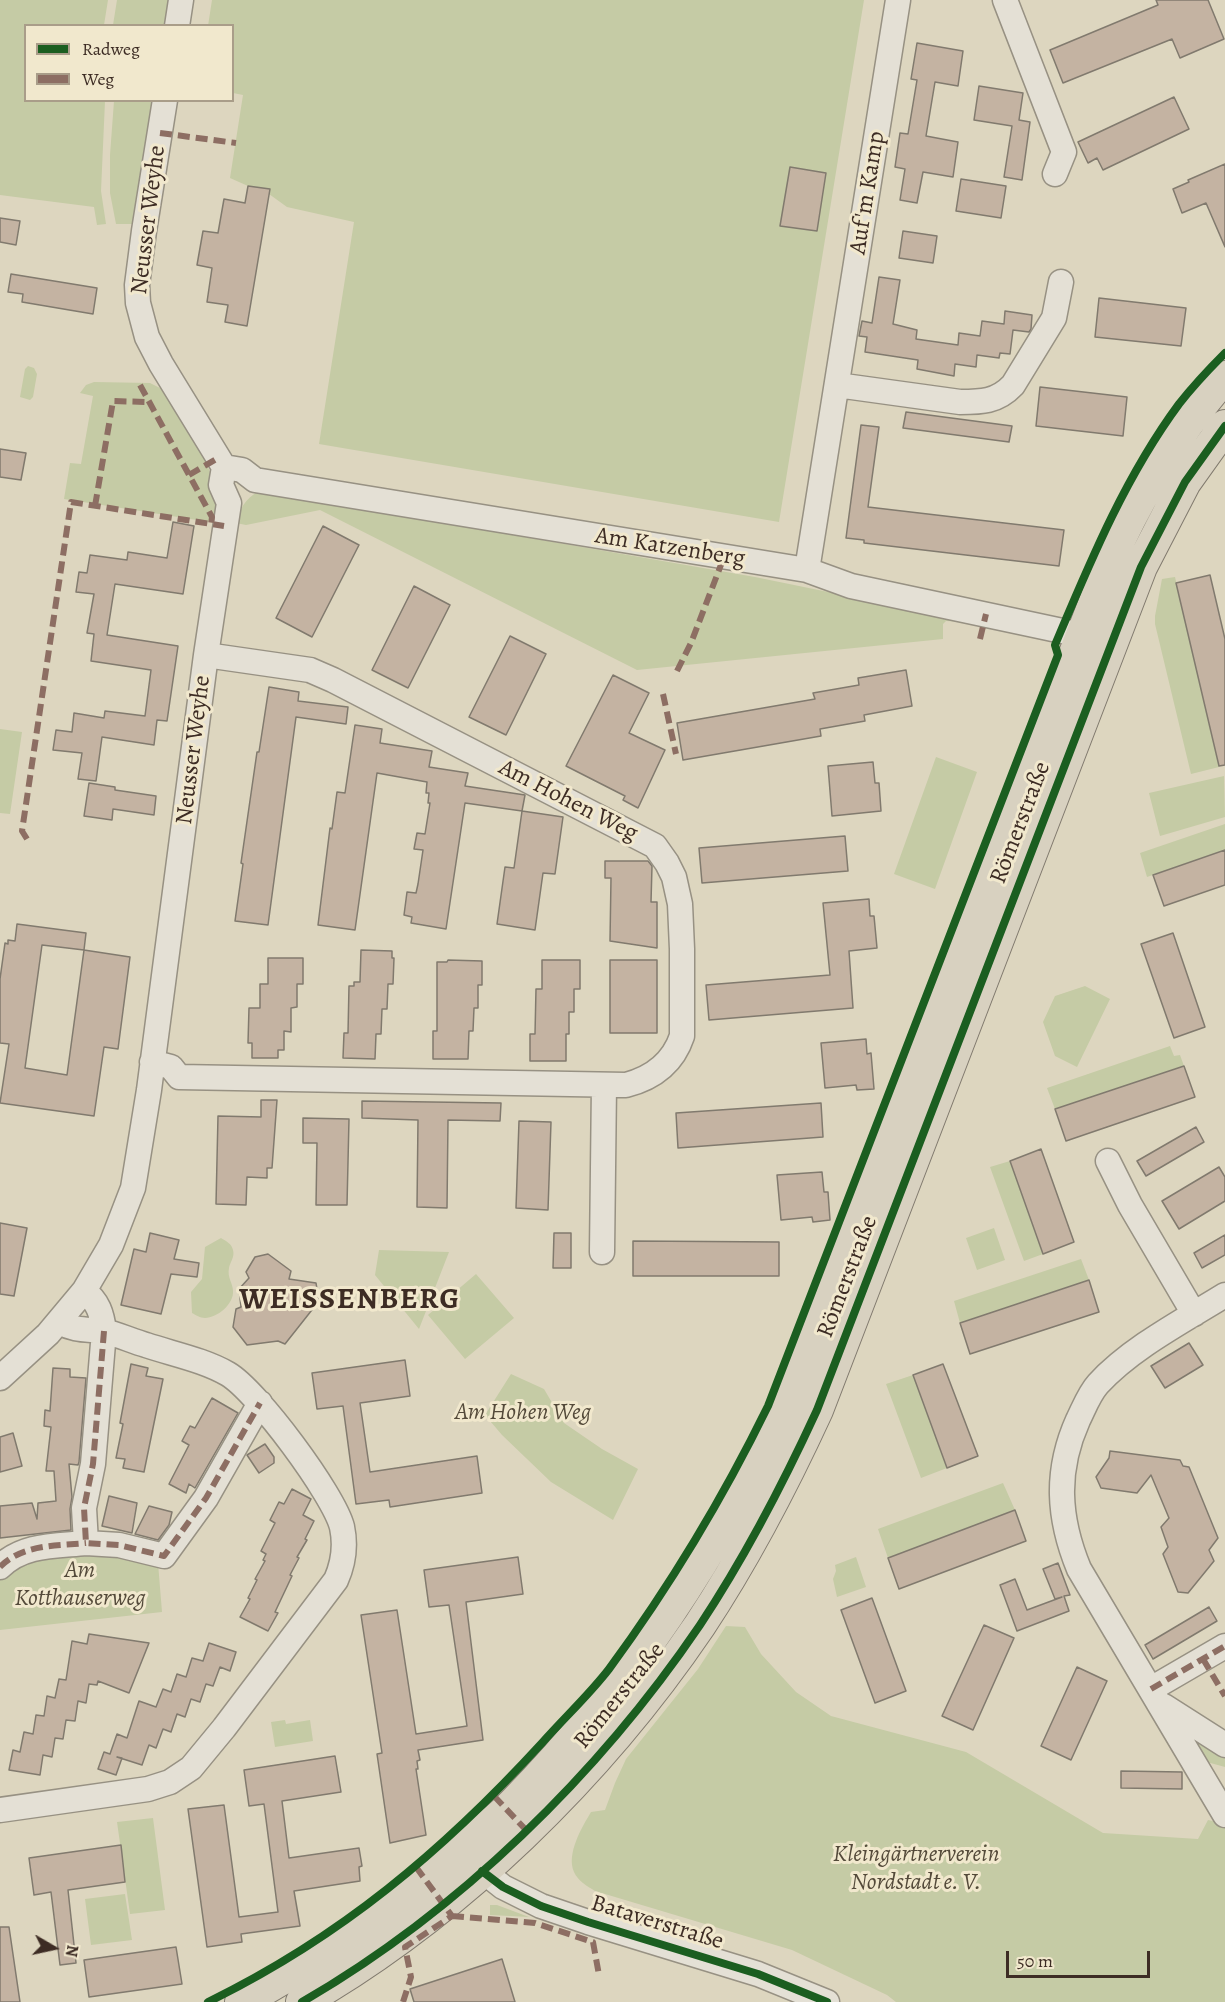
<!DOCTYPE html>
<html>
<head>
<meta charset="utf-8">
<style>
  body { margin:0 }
  #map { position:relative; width:1225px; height:2002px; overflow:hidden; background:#ddd6bf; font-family:Alegreya,serif }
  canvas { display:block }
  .legend { position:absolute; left:24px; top:24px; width:210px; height:78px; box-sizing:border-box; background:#f1e8cd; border:2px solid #a99d89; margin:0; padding:8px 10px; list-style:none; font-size:18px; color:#3d2c24 }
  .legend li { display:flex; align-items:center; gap:12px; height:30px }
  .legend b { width:30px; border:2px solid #a99d89 }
  .north { position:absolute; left:24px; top:1918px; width:60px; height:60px; -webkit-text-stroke:4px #f1e8cd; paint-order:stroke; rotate:99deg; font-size:16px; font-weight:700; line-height:24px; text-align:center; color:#3d2c24 }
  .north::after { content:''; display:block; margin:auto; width:21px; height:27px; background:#3d2c24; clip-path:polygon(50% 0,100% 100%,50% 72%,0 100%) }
  .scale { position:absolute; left:1006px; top:1951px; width:144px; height:27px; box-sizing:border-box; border:3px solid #3d2c24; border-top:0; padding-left:8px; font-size:18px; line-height:21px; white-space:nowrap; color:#3d2c24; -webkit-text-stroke:4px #f1e8cd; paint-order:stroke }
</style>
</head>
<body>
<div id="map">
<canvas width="1225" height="2002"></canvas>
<ul class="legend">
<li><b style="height:8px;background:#1b5e20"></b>Radweg</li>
<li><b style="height:8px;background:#8d6e63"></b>Weg</li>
</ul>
<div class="north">N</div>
<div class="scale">50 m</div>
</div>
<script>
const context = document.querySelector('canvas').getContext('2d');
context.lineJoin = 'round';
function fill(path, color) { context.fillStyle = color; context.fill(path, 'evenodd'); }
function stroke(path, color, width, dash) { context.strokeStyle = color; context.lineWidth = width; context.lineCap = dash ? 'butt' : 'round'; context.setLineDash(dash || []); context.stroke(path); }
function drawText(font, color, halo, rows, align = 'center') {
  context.font = font + ' Alegreya,serif'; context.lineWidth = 6; context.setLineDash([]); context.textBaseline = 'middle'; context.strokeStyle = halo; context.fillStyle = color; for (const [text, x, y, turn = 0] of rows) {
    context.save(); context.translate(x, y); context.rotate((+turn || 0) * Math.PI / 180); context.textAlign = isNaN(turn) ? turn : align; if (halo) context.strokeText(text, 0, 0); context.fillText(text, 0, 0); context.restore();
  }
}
const green = new Path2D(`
  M0 0H108L104 25 26 26V100L105 101 101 191 106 224 97 225 94 207 0 195Z
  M117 0H169L164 25H113Z
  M212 0H864L779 522 319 444 354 222 287 207 269 194V189L248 186 230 178 243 95 233 93 232 26H208Z
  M114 101H152L132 224H116L110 193V155Z
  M28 366 34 368 37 374 33 397 30 400 20 397 25 369Z
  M94 382 150 383 164 390 205 460 213 479 218 504 216 523 64 499 70 463 81 464 93 396 80 393 86 385Z
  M259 491 755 577 965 620V622L946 621 943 624V639L637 670 320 510 246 525 236 523C240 508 245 499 259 491Z
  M1175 577 1219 767 1191 774 1155 624V616L1162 579Z
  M0 729 22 732 10 814 0 813Z
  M936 757 977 772 935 889 894 874Z
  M1224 776 1225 817 1160 836 1149 793Z
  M1225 824V850L1147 877 1140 853Z
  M1085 986 1110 999 1077 1067 1055 1056 1043 1022 1055 996Z
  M1170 1046 1174 1056 1180 1055 1184 1066 1055 1109 1047 1088Z
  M1010 1161 1043 1254 1024 1261 990 1167Z
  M994 1228 1005 1260 977 1270 966 1238Z
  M221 1238C226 1241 232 1244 233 1250 235 1257 230 1262 229 1268 227 1278 233 1283 233 1291 234 1304 217 1318 205 1318 200 1318 196 1315 192 1313L191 1292 202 1279 205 1247Z
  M379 1250 449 1252 419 1329 375 1275Z
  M1081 1259 1089 1280 960 1323 954 1301Z
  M476 1274 514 1318 465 1359 428 1315Z
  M511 1374 544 1389 564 1423 602 1449 638 1469 613 1520 551 1482 502 1435 485 1415Z
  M913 1375 947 1468 921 1478 886 1384Z
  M1003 1483 1015 1510 888 1558 878 1529Z
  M92 1548 158 1563 162 1612 0 1630V1575L15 1561Z
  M856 1557 866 1587 837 1597 833 1579 836 1571 835 1565Z
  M726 1626 745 1627 761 1654 796 1692 831 1716 966 1752 1103 1833 1198 1839 1208 1820 1222 1823 1225 1828V2002H896L887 1995 792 1950 595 1891C587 1886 578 1881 574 1872 566 1854 582 1827 591 1812L605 1810 615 1783 626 1759 698 1669Z
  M285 1720 286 1724 310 1720 313 1741 275 1747 271 1722Z
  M1183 1730 1225 1754V1767L1196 1759Z
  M153 1818 165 1910 130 1914 117 1822Z
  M125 1894 132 1940 91 1945 85 1899Z
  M490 1905H497L529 1917 490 1915Z`);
const building = new Path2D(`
  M1156 0H1208L1224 39 1180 58 1172 39 1063 83 1050 50 1158 5Z
  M917 43 963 51 958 86 935 82 926 136 958 142 953 177 923 172 917 203 900 200 905 169 895 167 900 133 908 134 917 80 911 79Z
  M979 86 1023 93 1019 120 1030 122 1022 180 1004 177 1012 126 974 120Z
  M1174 97 1189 129 1103 170 1097 158 1088 163 1078 142Z
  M1225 164V247L1206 203 1182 213 1173 189 1189 182 1188 180Z
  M790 167 826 173 817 231 780 226Z
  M961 179 1006 186 1001 218 956 211Z
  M248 186 270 189 247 326 225 322 228 305 207 302 212 268 197 265 203 231 218 233 224 199 245 203Z
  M0 218 20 221 16 245 0 242Z
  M903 231 937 236 933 263 899 258Z
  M11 274 97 288 93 314 22 302 23 294 8 292Z
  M879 277 900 280 893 324 917 330 916 339 958 345 959 333 980 336 982 321 1004 324 1005 311 1032 315 1031 329 1029 332 1013 330 1010 354 1000 353 999 358 977 355 976 367 955 364 954 376 917 369 918 360 865 352 867 337 859 336 862 321 872 323Z
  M1099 298 1186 308 1181 346 1095 337Z
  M1040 387 1127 397 1123 436 1036 426Z
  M906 412 1012 426 1009 442 903 428Z
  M861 425 879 427 868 507 1064 530 1059 566 864 543V540L846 538Z
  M0 449 26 453 21 480 0 477Z
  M173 522 194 526 183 594 115 584 107 635 178 646 167 721 157 720 154 745 102 737 96 781 78 779 82 753 53 750 56 730 72 732 74 713 104 718 105 711 145 716 151 670 91 661 94 634 87 633 94 594 76 592 79 572 87 573 90 555 127 560 128 552 167 558Z
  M323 526 359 545 312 637 276 618Z
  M1210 575 1225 639V765L1219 766 1176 583Z
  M414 586 450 605 408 688 372 670Z
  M510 636 546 654 506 735 469 717Z
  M906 670 912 706 864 715 865 721 820 729 821 736 683 760 677 723 815 699 813 693 859 685 858 678Z
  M613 675 649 693 629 733 665 750 638 808 623 800 625 796 566 766Z
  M269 687 299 692 298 701 348 707 346 724 296 717 268 925 235 921 243 864 241 863 257 752H259Z
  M355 725 382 729 380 743 432 751 429 767 468 773 465 786 525 795 522 811 563 817 555 874 543 873 535 930 497 924 505 867 514 868 522 811 465 803 446 929 411 923 412 917 404 915 407 892 416 893 418 884 423 850 414 849 417 833 425 834 430 803H428L429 793H426L427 782 377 773 355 930 318 925 330 828 332 829 337 792 345 793Z
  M873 762 875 783H879L881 811 832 816 828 766Z
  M89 783 115 787V790L156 796 154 815 113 809 112 820 84 816Z
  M845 836 848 871 702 883 699 848Z
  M1225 850V885L1164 906 1153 875Z
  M605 861H648L652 866 651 902H657V948L610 941 611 878H605Z
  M869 899 870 916H874L877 948 849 951 853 1008 709 1020 706 985 830 975 823 903Z
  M17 924 86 933 84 950 130 957 118 1049 104 1047 94 1116 0 1103 9 1044 0 1043V979L5 943 8 944V940L15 941ZM42 945 84 950 67 1075 25 1068Z
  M1173 933 1205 1027 1174 1038 1141 944Z
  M361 950 392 951V958H394L393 984H388L387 1009H382L381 1034H376L375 1059 343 1058 344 1033H348L349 986H354V982H360Z
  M268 958H303V984H297V1007L291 1008V1032L284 1031V1050H278V1058H252V1043H248L249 1008H260V984H268Z
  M448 960 482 961V985H478V1008H474L473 1031H469L468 1059H433V1031H437V962H447Z
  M542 960H580V989H574V1012H569V1034H566V1061H530V1034H535L536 989H542Z
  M610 960H657V1033H610Z
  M866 1039 867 1054 871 1053 874 1089 857 1090 856 1085 825 1088 821 1043Z
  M1184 1066 1195 1097 1066 1141 1055 1109Z
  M261 1100H277L272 1168H267V1178L247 1177 246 1205 216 1204 218 1116 261 1117Z
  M362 1101 501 1103 500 1121 448 1120 447 1208 417 1207 418 1120 362 1118Z
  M821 1103 823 1137 678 1148 676 1113Z
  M303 1118 349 1119 347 1205H316L317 1143H303Z
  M519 1121 551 1122 548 1210 516 1208Z
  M1196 1127 1204 1142 1146 1176 1137 1161Z
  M1041 1149 1074 1242 1043 1254 1010 1161Z
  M1219 1167 1225 1177V1201L1179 1229 1162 1201Z
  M822 1172 824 1192H828L830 1220 813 1222 812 1217 781 1220 777 1175Z
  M0 1223 27 1228 14 1296 0 1294Z
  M150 1233 179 1240 174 1259 199 1263 197 1277 171 1274 161 1314 121 1305 134 1249 146 1252Z
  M554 1233H571V1268H553Z
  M1225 1235V1255L1202 1268 1194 1253Z
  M633 1241 779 1242V1276H633Z
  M268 1254 291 1271 289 1279 316 1283 319 1301 285 1344 278 1341 247 1345 233 1327 236 1309 241 1307 239 1289 249 1278 246 1272 255 1257Z
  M1089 1280 1099 1312 970 1354 960 1323Z
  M1189 1343 1203 1365 1165 1388 1151 1366Z
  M405 1360 410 1396 360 1403 370 1472 477 1456 482 1493 390 1507 389 1500 356 1504 343 1406 317 1409 312 1373Z
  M131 1364 148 1368 146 1376 163 1379 144 1472 123 1468 125 1459 116 1458 123 1424 120 1423Z
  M943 1364 978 1456 947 1468 913 1375Z
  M53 1368 70 1369V1377L86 1378 79 1462 78 1465 69 1464 72 1497 70 1509 71 1530 0 1538V1506L32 1503 37 1519 38 1503 56 1501 54 1471H46L51 1427 44 1426 45 1410 50 1411Z
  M212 1398 238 1413 195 1488 189 1484 186 1493 169 1484 189 1445 182 1441 190 1426 195 1428Z
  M13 1433 22 1466 0 1472V1437Z
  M265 1444 274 1457V1463L259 1473 247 1455Z
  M1110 1451 1180 1460 1183 1466 1189 1467 1218 1538 1209 1550 1214 1561 1188 1593 1178 1592 1163 1554 1168 1547 1161 1527 1169 1518 1151 1475 1137 1493 1101 1488 1096 1477 1109 1458Z
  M292 1489 311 1499 303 1515 314 1521 305 1539 307 1540 297 1557 299 1558 290 1575 292 1576 275 1612 278 1613 268 1631 240 1617 250 1599 248 1598 257 1580 255 1579 265 1561 263 1560 266 1554 261 1551 275 1523 270 1520 279 1502 284 1504Z
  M109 1496 137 1503 132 1533 102 1526Z
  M149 1506 172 1512 169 1525 158 1540 135 1534Z
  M1015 1510 1026 1541 899 1589 888 1558Z
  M518 1557 523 1594 466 1602 483 1740 418 1750 420 1760 417 1761 418 1769H416L426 1835 390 1843 377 1754 382 1753 361 1615 397 1610 416 1734 467 1726 449 1605 429 1607 424 1570Z
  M1058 1563 1070 1595 1064 1596 1069 1611 1017 1631 1000 1585 1015 1579 1027 1610 1062 1597 1055 1599 1043 1569Z
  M872 1598 906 1691 875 1703 841 1610Z
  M1209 1607 1217 1621 1153 1659 1145 1645Z
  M984 1625 1014 1638 973 1730 942 1716Z
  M89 1634 149 1643 129 1693 98 1681 97 1685 89 1684 86 1703 78 1701 75 1721 66 1720 63 1739 55 1738 52 1757 43 1755 40 1775 9 1770 13 1750 20 1752 24 1732 33 1734 36 1715 44 1716 47 1696 55 1698 59 1679 66 1680 72 1641 87 1644Z
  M209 1643 236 1652 230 1671 220 1667 213 1686 206 1684 200 1702 191 1699 185 1717 177 1714 171 1732 163 1729 156 1748 149 1745 142 1765 117 1757 122 1758 116 1775 98 1769 104 1752 110 1754 117 1734 127 1738 139 1701 156 1707 163 1689 171 1692 177 1674 186 1677 192 1658 203 1661Z
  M1077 1667 1107 1681 1071 1760 1041 1746Z
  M335 1756 341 1792 282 1801 289 1858 359 1848 362 1866 359 1867 360 1881 294 1891 300 1926 241 1934 242 1942 207 1947 188 1809 224 1805 239 1917 278 1912 264 1804 249 1806 244 1770Z
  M1121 1771 1182 1772V1789L1121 1788Z
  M121 1845 125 1882 68 1890 76 1963 60 1965 51 1892 34 1895 29 1858Z
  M0 1927H9L20 2002H0Z
  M176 1947 182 1984 89 1997 84 1960Z
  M502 1959 515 2002H414L410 1989Z`);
const minor = new Path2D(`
  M1005 0 1064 152 1055 174
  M177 26 181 0
  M837 385 960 402C981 402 997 402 1013 385L1054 318 1061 282
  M224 467 242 470 255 480 807 570 851 586 1081 635 1099 630
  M807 570 898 0
  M152 1062 171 1067 179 1077 626 1085C653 1078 673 1063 682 1036V949L680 904 674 877 667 863 655 846 333 680 310 670 206 655
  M1108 1161 1130 1205 1194 1314
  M602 1252 604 1085
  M84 1291C98 1301 102 1314 104 1331L93 1464 84 1508 86 1543 119 1545 164 1556 206 1498 260 1403
  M1225 1295C1183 1321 1131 1348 1098 1384 1089 1394 1084 1408 1078 1420 1055 1471 1058 1518 1079 1569L1225 1815
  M0 1378 48 1334 84 1291 111 1245 133 1188 149 1090 206 655 229 503 221 485 224 467 161 364 147 337 138 303 137 285 144 231 165 100
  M0 1567C23 1544 55 1546 86 1543
  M1151 1689 1225 1646
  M1164 1706 1225 1745
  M0 1810 148 1789 170 1782 191 1768 224 1728 336 1580C344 1562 346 1546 342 1527 334 1495 257 1391 228 1374 204 1360 173 1354 146 1345 132 1341 117 1334 103 1331 85 1329 76 1331 59 1322
  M469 1860 503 1887 541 1906 588 1922 758 1974 827 2002`);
const major = new Path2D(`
  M241 2002C319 1960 390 1909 457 1852 476 1835 498 1820 516 1801 629 1685 720 1548 787 1401L1118 542C1147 482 1180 426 1225 377
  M302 2002C458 1912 599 1774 700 1625 745 1557 783 1484 817 1410L1141 567 1185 482 1225 426`);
const quiet = new Path2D(`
  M160 133 236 143
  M140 385 212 517 211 525
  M189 475 218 458
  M95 506 113 401 148 402
  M980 639 986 614
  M677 671 691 643 724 557
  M663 694 676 754
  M27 839 22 831 71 502 224 526
  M104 1331 93 1464 84 1508 86 1543 119 1545 164 1556 206 1498 260 1403
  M0 1567C23 1544 55 1546 86 1543
  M1203 1659 1225 1696
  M1151 1689 1225 1646
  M494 1796 527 1831
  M452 1916 535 1923 593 1942 599 1975
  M403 2002 411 1977 405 1947 452 1916 416 1867`);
const cycleway = new Path2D(`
  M482 1871 503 1887 541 1906 588 1922 758 1974 827 2002
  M208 2002C341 1937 443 1851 542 1743 564 1718 589 1695 609 1669 670 1586 723 1498 768 1406L1058 655 1055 645C1090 562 1125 477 1179 404 1193 386 1209 369 1225 353
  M302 2002C458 1912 599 1774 700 1625 745 1557 783 1484 817 1410L1141 567 1185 482 1225 426`);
const streetNames = [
  ["Auf'm Kamp",868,193,-81],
  ["Neusser Weyhe",149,220,-83],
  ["Am Katzenberg",670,548,9],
  ["Neusser Weyhe",194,750,-83],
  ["Am Hohen Weg",568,801,27],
  ["Römerstraße",1021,823,-69],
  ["Römerstraße",848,1277,-69],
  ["Römerstraße",620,1696,-51],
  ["Bataverstraße",657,1923,17]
];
const parkNames = [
  ["Am Hohen Weg",523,1413],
  ["Am",80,1571],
  ["Kotthauserweg",80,1599],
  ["Kleingärtnerverein",916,1855],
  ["Nordstadt e. V.",916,1883]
];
const districtNames = [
  ["WEISSENBERG",350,1301]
];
fill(green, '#c5cba5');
fill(building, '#c4b3a2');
stroke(building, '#817a6e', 1.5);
stroke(minor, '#979183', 27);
stroke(major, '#817a6e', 34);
stroke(minor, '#e4e0d5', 24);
stroke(major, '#d8d1c0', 32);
stroke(quiet, '#8d6e63', 6, [12, 6]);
stroke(cycleway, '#1b5e20', 8);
drawText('24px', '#3d2c24', '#f1e8cd', streetNames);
drawText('italic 24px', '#544a3a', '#f1e8cd', parkNames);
context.letterSpacing = '1.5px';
drawText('bold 30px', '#3d2c24', '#f1e8cd', districtNames);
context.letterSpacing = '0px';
</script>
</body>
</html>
